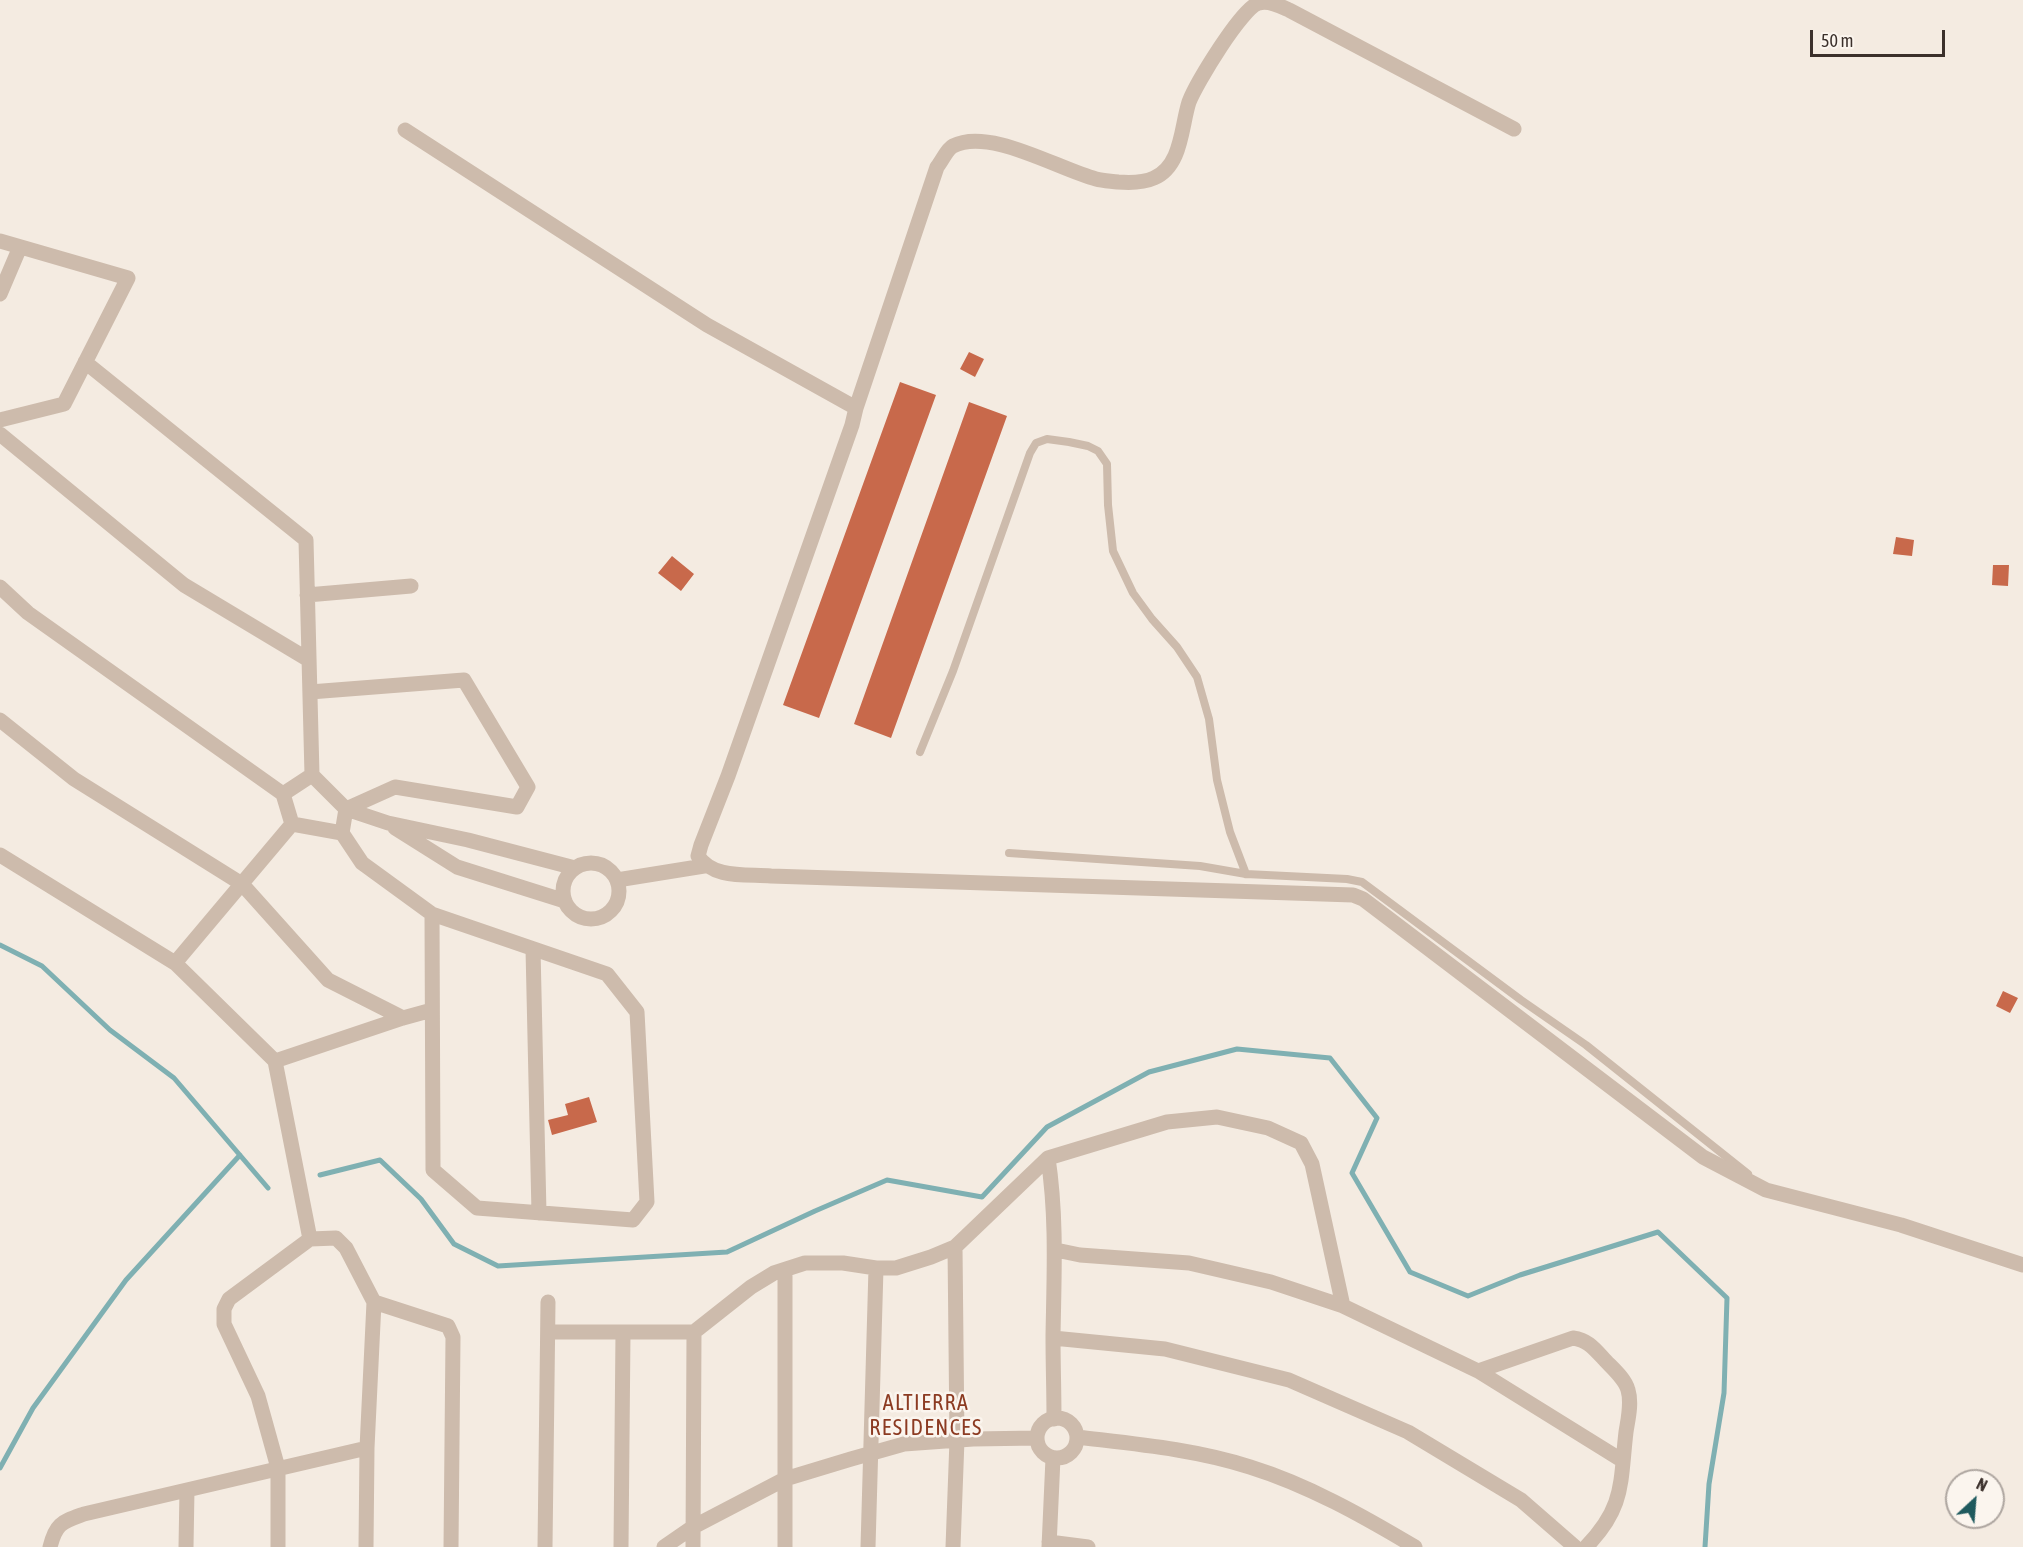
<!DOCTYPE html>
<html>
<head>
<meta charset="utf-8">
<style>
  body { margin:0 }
  #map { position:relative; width:2023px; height:1547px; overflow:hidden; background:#f4ebe1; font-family:"Asap Condensed",sans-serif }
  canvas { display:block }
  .north { position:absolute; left:1945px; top:1469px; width:60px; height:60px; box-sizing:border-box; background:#fbf5ee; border:2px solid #aea6a0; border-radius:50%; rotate:26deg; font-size:16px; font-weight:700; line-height:24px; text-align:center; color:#3b302b }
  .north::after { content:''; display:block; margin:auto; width:21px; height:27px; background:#1f5a5e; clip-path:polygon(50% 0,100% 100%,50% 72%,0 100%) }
  .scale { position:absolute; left:1810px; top:30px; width:135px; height:27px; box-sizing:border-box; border:3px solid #3b302b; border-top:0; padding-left:8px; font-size:18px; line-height:21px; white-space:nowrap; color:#3b302b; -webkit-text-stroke:4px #fbf5ee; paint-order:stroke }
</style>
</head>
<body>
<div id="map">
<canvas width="2023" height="1547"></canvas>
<div class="north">N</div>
<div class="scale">50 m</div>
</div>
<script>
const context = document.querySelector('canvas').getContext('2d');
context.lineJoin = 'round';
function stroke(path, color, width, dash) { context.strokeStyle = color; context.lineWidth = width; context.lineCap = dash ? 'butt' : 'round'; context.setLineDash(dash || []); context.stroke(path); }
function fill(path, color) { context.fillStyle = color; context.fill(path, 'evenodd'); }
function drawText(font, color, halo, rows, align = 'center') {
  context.font = font + ' "Asap Condensed",sans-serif'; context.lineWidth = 5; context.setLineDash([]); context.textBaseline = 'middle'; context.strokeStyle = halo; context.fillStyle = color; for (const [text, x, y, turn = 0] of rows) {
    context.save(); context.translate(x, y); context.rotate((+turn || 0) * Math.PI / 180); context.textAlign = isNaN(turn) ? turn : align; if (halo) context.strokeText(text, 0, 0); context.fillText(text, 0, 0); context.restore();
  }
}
const stream = new Path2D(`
  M0 945 42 966 110 1030 174 1078 268 1188
  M320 1175 380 1160 421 1199 454 1244 498 1266 727 1252 815 1211 887 1180 982 1197 1047 1127 1149 1072 1237 1049 1330 1058 1377 1118 1352 1173 1410 1272 1468 1296 1520 1275 1658 1232 1727 1298 1724 1393 1709 1484 1705 1547
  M0 1468 33 1408 126 1280 240 1155`);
const building = new Path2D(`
  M969 352 984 359 975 377 960 369Z
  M900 382 936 395 819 718 783 705Z
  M969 402 1007 416 891 738 854 724Z
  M1896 537 1914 540 1912 556 1893 554Z
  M672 556 694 574 681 591 658 573Z
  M1993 565H2009L2008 586 1992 585Z
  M2003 991 2018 998 2010 1013 1996 1006Z
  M589 1097 597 1122 552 1135 548 1120 568 1115 565 1104Z`);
const service = new Path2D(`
  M920 752 953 671 1030 453 1036 443 1047 439 1069 442 1088 446 1098 451 1107 464 1108 505 1113 551 1133 593 1152 619 1177 647 1197 677 1209 719 1217 780 1230 832 1246 874
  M1009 853 1200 866 1246 874 1347 879 1362 882 1521 1000 1586 1045 1748 1174`);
const minor = new Path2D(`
  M405 130 707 325 856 408 852 425 728 776 701 845 698 856C713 879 746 874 771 876L1353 895 1363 899 1703 1157 1766 1190 1901 1225 2023 1265
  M0 241 128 278 64 404 0 420
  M0 294 20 247
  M85 362 306 540 312 775
  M856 408 937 167C942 161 947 149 953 146 989 127 1058 169 1096 179 1103 181 1111 181 1118 182 1130 183 1143 183 1154 178 1182 166 1181 127 1189 102 1196 84 1242 7 1259 3 1269 0 1280 6 1289 10L1514 129
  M0 434 184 585 309 660
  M0 587 28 613 283 794
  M307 595 411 586
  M310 692 464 680 528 787 517 807 395 787 346 809
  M0 720 74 779 242 884 328 980 403 1018
  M312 775 346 809 342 833 292 824 283 794Z
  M346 809 388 823 468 840 575 868
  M395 828 457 867 565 901
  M342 833 362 863 432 914 607 974 637 1012 647 1202 633 1220 477 1208 433 1170 432 914
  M0 855 175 963 275 1061 310 1239
  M563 891a28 28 0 1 1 56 0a28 28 0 1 1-56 0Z
  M617 880 704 866
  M533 949 539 1213
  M175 963 292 824
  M275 1061 403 1018 432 1010
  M1048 1158C1057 1217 1054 1276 1053 1336 1053 1364 1054 1391 1054 1419
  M1056 1250 1080 1255 1189 1263 1271 1282 1343 1306 1478 1371 1623 1461
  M374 1302 448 1326 453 1337 451 1547
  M548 1332H694L751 1287 774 1273 805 1263H843L876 1268H896L931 1257 955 1247 1048 1158 1167 1122 1217 1117 1268 1128 1301 1143 1312 1164 1343 1306
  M1053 1338 1165 1349 1289 1380 1408 1432 1521 1500 1575 1547
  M1478 1371 1573 1338C1587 1340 1593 1347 1603 1358 1611 1367 1625 1378 1628 1390 1632 1403 1628 1419 1626 1432 1620 1483 1625 1507 1586 1547
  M1037 1438a20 20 0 1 1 40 0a20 20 0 1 1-40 0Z
  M1077 1437C1135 1444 1194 1449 1250 1467 1308 1485 1363 1516 1415 1547
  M1049 1542 1088 1547
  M50 1547C56 1523 62 1522 84 1514L367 1448
  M186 1547 187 1490
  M278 1547V1468L258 1396 224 1324V1309L229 1299 310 1239 336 1238 346 1248 374 1302 367 1448 366 1547
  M545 1547 548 1302
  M621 1547 623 1332
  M664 1547 693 1527 785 1479 851 1459 904 1444 973 1439 1037 1438
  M693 1547 694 1332
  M785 1547V1270
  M868 1547 876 1268
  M953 1547 957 1440 955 1247
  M1049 1547 1053 1458`);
const neighbourhoodNames = [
  ["ALTIERRA",926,1403],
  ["RESIDENCES",926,1428]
];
stroke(stream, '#7fb0b2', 5);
fill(building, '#c8694b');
stroke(service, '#cdbbac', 8);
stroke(minor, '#cdbbac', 15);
context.letterSpacing = '1.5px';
drawText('22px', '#8c3b22', '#fbf5ee', neighbourhoodNames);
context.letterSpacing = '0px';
</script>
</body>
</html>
